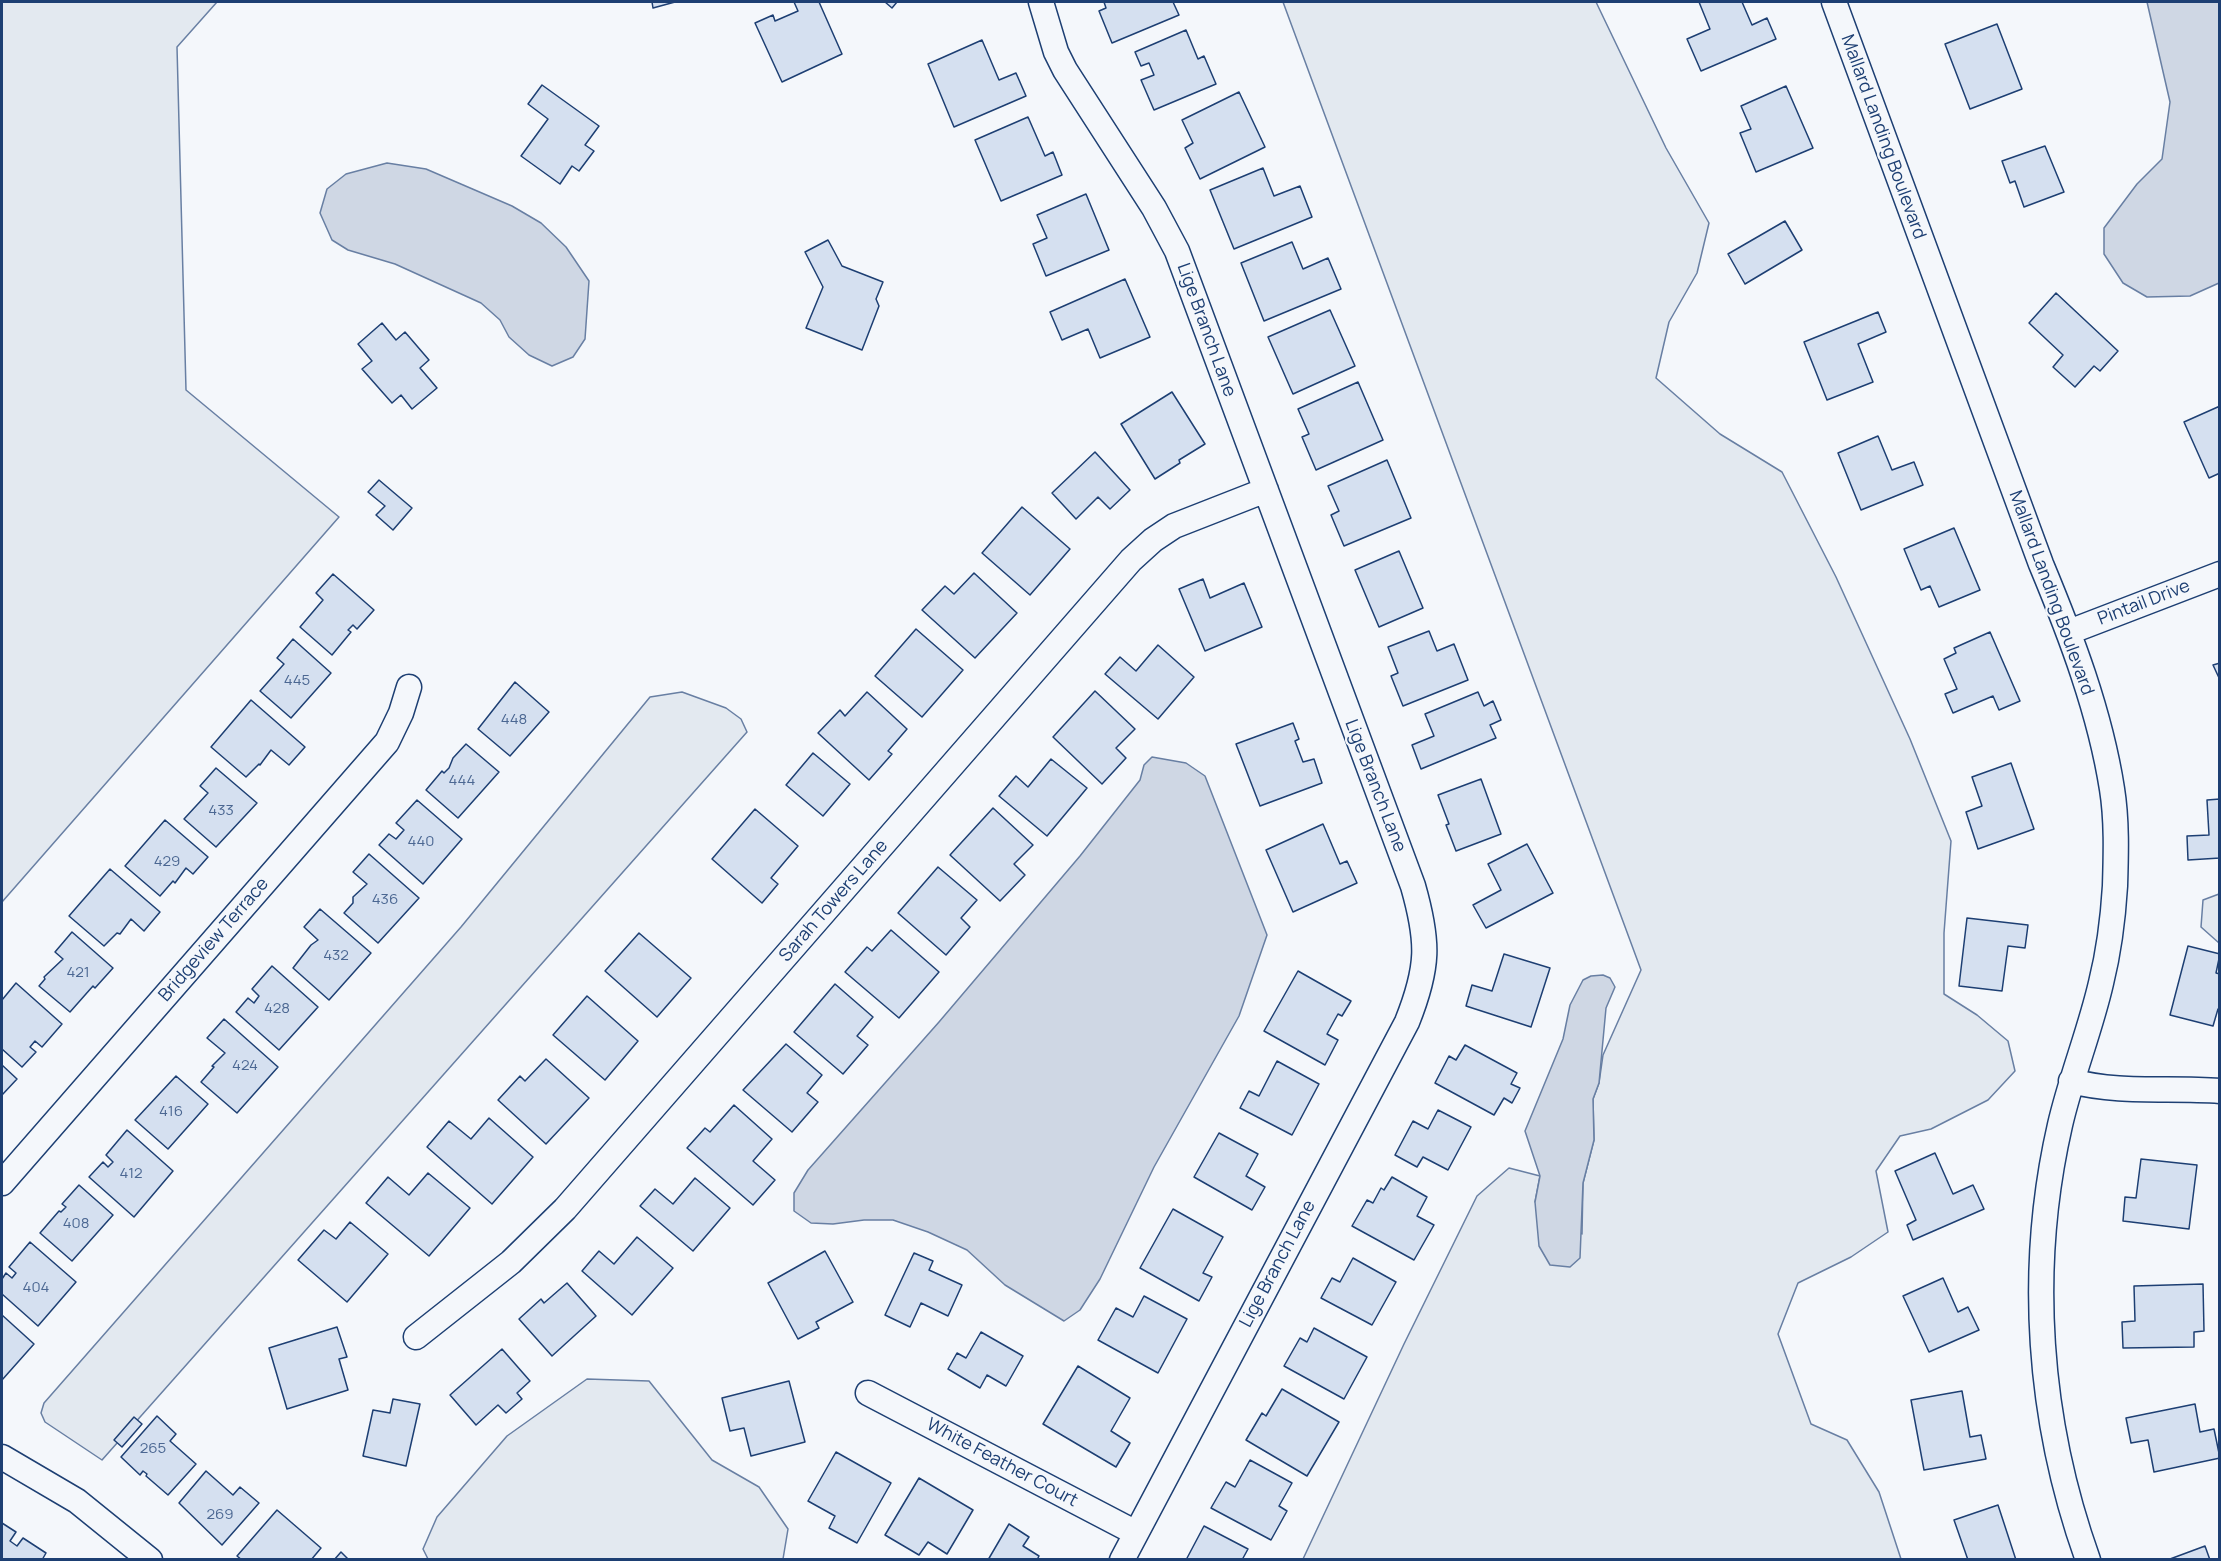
<!DOCTYPE html>
<html>
<head>
<meta charset="utf-8">
<style>
  body { margin:0 }
  #map { position:relative; width:2221px; height:1561px; overflow:hidden; background:#f4f7fb; font-family:Manrope,sans-serif }
  canvas { display:block }
  .frame { position:absolute; inset:0; border:3px solid #1d3f73; pointer-events:none }
</style>
</head>
<body>
<div id="map">
<canvas width="2221" height="1561"></canvas>
<div class="frame"></div>
</div>
<script>
const context = document.querySelector('canvas').getContext('2d');
context.lineJoin = 'round';
function fill(path, color) { context.fillStyle = color; context.fill(path, 'evenodd'); }
function stroke(path, color, width, dash) { context.strokeStyle = color; context.lineWidth = width; context.lineCap = dash ? 'butt' : 'round'; context.setLineDash(dash || []); context.stroke(path); }
function drawText(font, color, halo, rows, align = 'center') {
  context.font = font + ' Manrope,sans-serif'; context.lineWidth = 4.5; context.setLineDash([]); context.textBaseline = 'middle'; context.strokeStyle = halo; context.fillStyle = color; for (const [text, x, y, turn = 0] of rows) {
    context.save(); context.translate(x, y); context.rotate((+turn || 0) * Math.PI / 180); context.textAlign = isNaN(turn) ? turn : align; if (halo) context.strokeText(text, 0, 0); context.fillText(text, 0, 0); context.restore();
  }
}
const green = new Path2D(`
  M2 2H217L177 47 186 390 339 517 2 902Z
  M1283 2H1596L1666 148 1709 223 1697 273 1669 322 1656 378 1720 434 1782 472 1836 577 1910 739 1951 841 1944 933V994L1977 1015 2008 1041 2015 1071 1988 1100 1931 1129 1900 1136 1876 1171 1888 1232 1851 1257 1798 1283 1778 1334 1811 1424 1847 1440 1879 1492 1901 1559H1303L1404 1344 1477 1196 1509 1168 1540 1176 1535 1202 1582 1234 1583 1183 1594 1140 1593 1099 1599 1083 1603 1055 1641 970Z
  M682 692 726 708 741 719 747 732 102 1460 45 1422 41 1413 44 1403 461 927 650 697Z
  M2219 894H2220L2219 943 2201 927 2203 900Z
  M587 1379 649 1381 712 1460 759 1487 788 1529 783 1559H428L423 1549 437 1517 507 1436Z`);
const water = new Path2D(`
  M2147 2H2219V283L2190 296 2147 297 2123 283 2104 254V228L2137 184 2162 159 2170 102Z
  M387 163 426 169 512 206 541 223 566 247 589 281 585 339 573 357 552 366 529 355 509 337 500 320 481 303 395 264 348 250 332 240 320 213 327 189 346 174Z
  M1152 757 1186 763 1205 776 1267 935 1239 1016 1154 1167 1100 1279 1080 1310 1064 1321 1005 1285 967 1250 928 1232 893 1220H864L833 1224 811 1223 794 1211V1193L808 1170 939 1022 1080 856 1140 780 1144 765Z
  M1603 975 1610 978 1615 987 1606 1008 1599 1083 1593 1099 1594 1140 1583 1183 1580 1258 1570 1267 1550 1265 1539 1246 1535 1202 1540 1176 1525 1131 1563 1039 1570 1005 1583 980 1591 976Z`);
const building = new Path2D(`
  M652 2H675L653 8Z
  M794 2H819L842 54 782 82 755 23 773 15 775 21 798 11Z
  M885 2H897L892 8Z
  M1104 2H1173L1179 15 1112 43 1099 11 1106 8Z
  M1699 2H1742L1752 25 1767 18 1776 39 1701 71 1687 39 1710 29Z
  M1997 24 2022 89 1970 109 1945 44Z
  M1186 30 1198 59 1204 56 1216 84 1154 110 1141 80 1154 75 1149 63 1141 66 1135 52Z
  M982 40 999 80 1016 73 1026 96 954 127 928 64Z
  M542 85 599 126 585 145 594 151 579 171 572 166 560 184 521 156 548 119 528 104Z
  M1786 86 1813 148 1756 172 1740 133 1751 129 1741 106Z
  M1239 92 1265 147 1200 179 1185 148 1193 143 1182 120Z
  M1028 117 1045 156 1053 152 1062 175 1001 201 975 140Z
  M2045 146 2064 192 2024 207 2015 181 2010 183 2002 161Z
  M1263 168 1274 196 1300 186 1312 217 1234 249 1210 190Z
  M1086 194 1109 250 1046 276 1033 244 1047 238 1037 215Z
  M1785 221 1802 250 1745 284 1728 254Z
  M828 240 842 266 883 282 876 299 879 306 862 350 806 328 823 287 805 252Z
  M1292 242 1303 269 1328 258 1341 289 1264 321 1241 263Z
  M1125 279 1150 337 1100 358 1088 329 1062 340 1050 312Z
  M2056 293 2118 351 2100 371 2094 366 2075 387 2053 367 2063 355 2029 323Z
  M1330 310 1355 366 1293 394 1268 337Z
  M1878 312 1886 332 1858 344 1873 382 1827 400 1804 342Z
  M382 323 396 340 405 332 429 360 420 368 437 388 412 409 401 395 392 403 362 369 372 361 358 344Z
  M1358 382 1383 440 1316 470 1302 437 1309 434 1298 409Z
  M1172 392 1205 444 1179 460 1180 463 1155 479 1121 424Z
  M2220 406V473L2209 478 2184 422Z
  M1878 436 1892 470 1914 462 1923 485 1861 510 1838 453Z
  M1095 452 1130 490 1110 509 1098 497 1076 519 1052 493Z
  M1387 460 1411 518 1344 546 1331 515 1339 511 1328 486Z
  M379 480 412 508 393 530 376 515 385 506 368 492Z
  M1022 507 1070 549 1030 595 982 553Z
  M1954 528 1980 590 1939 607 1930 586 1921 590 1904 549Z
  M1399 551 1423 608 1379 627 1355 570Z
  M974 573 1017 613 975 658 922 610 945 586 954 594Z
  M333 574 374 610 357 629 353 625 348 630 351 632 332 655 300 627 323 600 316 593Z
  M1203 579 1210 598 1244 583 1262 627 1205 651 1179 589Z
  M916 629 963 670 922 717 875 676Z
  M1429 631 1437 651 1454 644 1468 680 1403 706 1391 676 1398 673 1388 647Z
  M1990 632 2020 701 1999 710 1993 696 1953 713 1945 694 1957 689 1944 659 1956 653 1954 648Z
  M293 639 331 673 291 718 260 691 284 664 277 658Z
  M1158 645 1194 677 1158 719 1105 674 1120 657 1136 671Z
  M2220 663V680L2213 665Z
  M515 682 549 712 510 756 478 729Z
  M1095 691 1135 729 1116 748 1126 758 1102 784 1053 737Z
  M867 692 907 729 888 751 892 754 869 780 818 733 840 710 845 716Z
  M1478 692 1484 706 1493 701 1501 720 1490 725 1496 738 1421 769 1412 745 1434 736 1425 714Z
  M251 700 305 747 289 765 271 750 260 765 259 764 246 777 211 747Z
  M1293 723 1299 739 1295 741 1303 762 1314 759 1322 783 1260 806 1236 744Z
  M466 744 499 772 458 818 426 790 442 771 444 773 449 768 453 758Z
  M813 753 850 784 823 816 786 785Z
  M1051 759 1087 788 1047 836 999 796 1016 776 1028 787Z
  M2011 763 2034 829 1978 849 1966 812 1982 806 1972 777Z
  M216 768 257 803 216 847 184 819 208 793 200 786Z
  M1481 779 1501 834 1456 851 1446 825 1449 824 1438 795Z
  M2220 799V858L2188 860 2187 836 2209 835 2207 800Z
  M417 800 462 839 423 884 379 845 389 834 396 839 404 830 396 823Z
  M993 808 1033 845 1014 864 1025 875 1000 901 950 855Z
  M755 809 798 846 771 878 778 884 762 903 712 859Z
  M165 820 208 857 193 874 186 868 175 883 173 881 160 896 125 866Z
  M1323 824 1340 864 1347 861 1357 883 1293 912 1266 850Z
  M1527 844 1553 893 1486 928 1473 905 1501 890 1488 864Z
  M369 854 419 898 378 943 344 913 353 903V897L367 884 353 872Z
  M938 867 977 900 961 918 970 927 946 955 898 913Z
  M110 869 160 912 144 931 131 919 120 934 117 933 104 946 69 916Z
  M320 909 371 953 329 1000 293 968 311 945 318 940 304 927Z
  M1967 918 2028 925 2025 948 2008 946 2002 991 1959 986Z
  M891 930 939 972 899 1018 845 972 867 947 872 951Z
  M72 932 113 968 95 988 93 986 70 1012 39 986 45 979 44 977 63 959 55 952Z
  M639 933 691 978 657 1017 605 971Z
  M2188 946 2220 954 2216 973 2220 974V1009H2218L2213 1026 2170 1015Z
  M1504 954 1550 968 1531 1027 1466 1006 1472 985 1492 991Z
  M272 966 318 1007 279 1050 236 1012 248 998 254 1003 259 996 252 989Z
  M1298 971 1351 1001 1342 1016 1338 1014 1327 1034 1338 1040 1325 1065 1264 1031Z
  M16 983 62 1024 42 1047 35 1041 30 1047 36 1052 22 1067 2 1049V1000Z
  M835 984 873 1017 857 1036 868 1045 843 1074 794 1032Z
  M587 996 638 1041 605 1080 553 1035Z
  M224 1019 278 1067 237 1113 201 1082 214 1067 212 1066 225 1053 207 1038Z
  M786 1044 822 1075 807 1093 818 1102 792 1132 743 1090Z
  M1465 1045 1517 1073 1511 1084 1520 1088 1512 1103 1504 1098 1494 1115 1435 1083 1449 1056 1456 1060Z
  M546 1059 589 1098 546 1144 498 1100 520 1076 525 1081Z
  M1277 1061 1319 1084 1292 1135 1240 1108 1249 1091 1259 1096Z
  M2 1065 17 1079 2 1095Z
  M176 1076 208 1104 168 1149 135 1120Z
  M734 1105 772 1139 753 1161 775 1180 753 1205 687 1148 705 1128 710 1132Z
  M1438 1110 1471 1127 1448 1170 1423 1157 1417 1167 1395 1155 1413 1121 1428 1129Z
  M489 1118 533 1157 492 1204 427 1147 449 1121 471 1139Z
  M127 1130 173 1171 134 1217 89 1177 103 1162 108 1167 113 1162 106 1155Z
  M1219 1133 1258 1154 1246 1176 1265 1187 1252 1210 1194 1177Z
  M1935 1153 1953 1194 1973 1185 1984 1209 1913 1240 1907 1225 1916 1220 1895 1171Z
  M2141 1159 2197 1165 2189 1229 2123 1221 2125 1197 2136 1198Z
  M428 1173 470 1208 429 1256 366 1203 388 1177 409 1195Z
  M1392 1177 1427 1197 1417 1216 1434 1225 1414 1260 1352 1226 1367 1200 1373 1203 1381 1188 1384 1190Z
  M695 1178 730 1208 693 1251 640 1206 655 1189 673 1204Z
  M79 1185 113 1215 72 1261 40 1233 59 1211 61 1212 66 1207 62 1204Z
  M1173 1209 1223 1237 1203 1273 1212 1277 1199 1301 1140 1268Z
  M350 1222 388 1254 347 1302 298 1260 324 1230 336 1239Z
  M637 1237 673 1268 632 1315 582 1271 599 1251 614 1264Z
  M30 1242 76 1282 38 1326 2 1294V1279L6 1273 12 1278 16 1273 9 1267Z
  M825 1251 853 1302 816 1322 819 1328 798 1339 768 1283Z
  M914 1253 933 1261 929 1270 962 1285 948 1316 921 1303 910 1327 885 1315Z
  M1353 1258 1396 1282 1372 1325 1321 1298 1332 1278 1340 1282Z
  M1943 1278 1958 1312 1968 1307 1979 1330 1929 1352 1903 1296Z
  M567 1283 596 1316 552 1356 519 1319 541 1299 544 1303Z
  M2203 1284 2204 1331 2194 1332V1347L2123 1348 2122 1322 2135 1321 2134 1286Z
  M1144 1296 1187 1319 1158 1373 1098 1340 1116 1308 1133 1317Z
  M2 1315 34 1344 2 1380Z
  M337 1327 347 1357 339 1359 348 1390 287 1409 269 1348Z
  M1314 1328 1367 1357 1344 1399 1284 1366 1300 1338 1307 1342Z
  M981 1332 1023 1356 1006 1386 987 1375 980 1388 948 1369 957 1353 966 1358Z
  M502 1349 530 1381 517 1393 522 1399 506 1413 498 1405 476 1425 450 1395Z
  M1078 1366 1130 1398 1111 1431 1130 1443 1116 1467 1043 1424Z
  M789 1381 805 1442 751 1456 744 1428 730 1431 722 1398Z
  M1282 1389 1339 1422 1307 1476 1246 1440 1262 1413 1266 1416Z
  M1962 1391 1970 1437 1981 1435 1986 1459 1924 1470 1911 1400Z
  M393 1399 420 1404 406 1466 363 1456 373 1410 390 1413Z
  M2195 1404 2200 1432 2214 1429 2220 1458 2154 1472 2148 1440 2131 1443 2126 1418Z
  M157 1416 176 1434 170 1441 196 1464 168 1495 146 1476 147 1474 143 1471 140 1475 121 1457Z
  M134 1417 142 1424 122 1447 114 1440Z
  M836 1452 891 1483 857 1543 829 1528 835 1516 808 1501Z
  M1250 1460 1292 1483 1279 1506 1287 1511 1271 1540 1211 1508 1226 1482 1235 1487Z
  M206 1471 233 1495 240 1487 259 1503 222 1545 179 1503Z
  M919 1478 973 1510 947 1554 928 1542 919 1555 885 1535Z
  M1998 1505 2016 1560H1968L1954 1520Z
  M277 1510 321 1548 311 1560H242L237 1556Z
  M2 1523 16 1532 10 1541 17 1546 23 1538 46 1553 42 1560H2Z
  M1009 1524 1029 1537 1023 1546 1039 1556 1037 1560H988Z
  M1204 1526 1248 1549 1242 1560H1186Z
  M2205 1546 2210 1560H2171L2170 1559Z
  M341 1552 349 1560H334Z`);
const minor = new Path2D(`
  M1041 2 1056 52 1065 70 1154 208 1177 251 1413 886C1429 942 1429 967 1407 1022L1122 1560
  M1834 2 2041 564C2071 636 2100 712 2112 789 2117 820 2116 854 2115 886 2113 919 2109 951 2101 983 2090 1031 2071 1077 2060 1125 2027 1269 2038 1421 2088 1560
  M2069 632 2220 574
  M2071 1081C2120 1094 2170 1087 2220 1091
  M2 1183 387 742 401 713 409 687
  M416 1337 511 1262 565 1209 1131 560 1153 540 1174 526 1266 490
  M868 1393 1136 1533
  M2 1457 77 1501 150 1560`);
const numberNames = [
  ["445",297,681],
  ["448",514,720],
  ["444",462,781],
  ["433",221,811],
  ["440",421,842],
  ["429",167,862],
  ["436",385,900],
  ["432",336,956],
  ["421",78,973],
  ["428",277,1009],
  ["424",245,1066],
  ["416",171,1112],
  ["412",131,1174],
  ["408",76,1224],
  ["404",36,1288],
  ["265",153,1449],
  ["269",220,1515]
];
const streetNames = [
  ["Mallard Landing Boulevard",1883,137,70],
  ["Lige Branch Lane",1206,330,70],
  ["Mallard Landing Boulevard",2051,593,70],
  ["Pintail Drive",2144,603,-21],
  ["Lige Branch Lane",1375,786,69],
  ["Sarah Towers Lane",834,901,-49],
  ["Bridgeview Terrace",214,940,-49],
  ["Lige Branch Lane",1278,1264,-62],
  ["White Feather Court",1002,1463,28]
];
fill(green, '#e3e9f0');
stroke(green, '#687fa3', 1.5);
fill(water, '#cfd7e4');
stroke(water, '#687fa3', 1.5);
fill(building, '#d5e0f0');
stroke(building, '#1d3f73', 1.5);
stroke(minor, '#1d3f73', 27);
stroke(minor, '#f4f7fb', 24);
drawText('15px', '#4b6792', null, numberNames);
drawText('18px', '#1d3f73', '#f4f7fb', streetNames);
</script>
</body>
</html>
